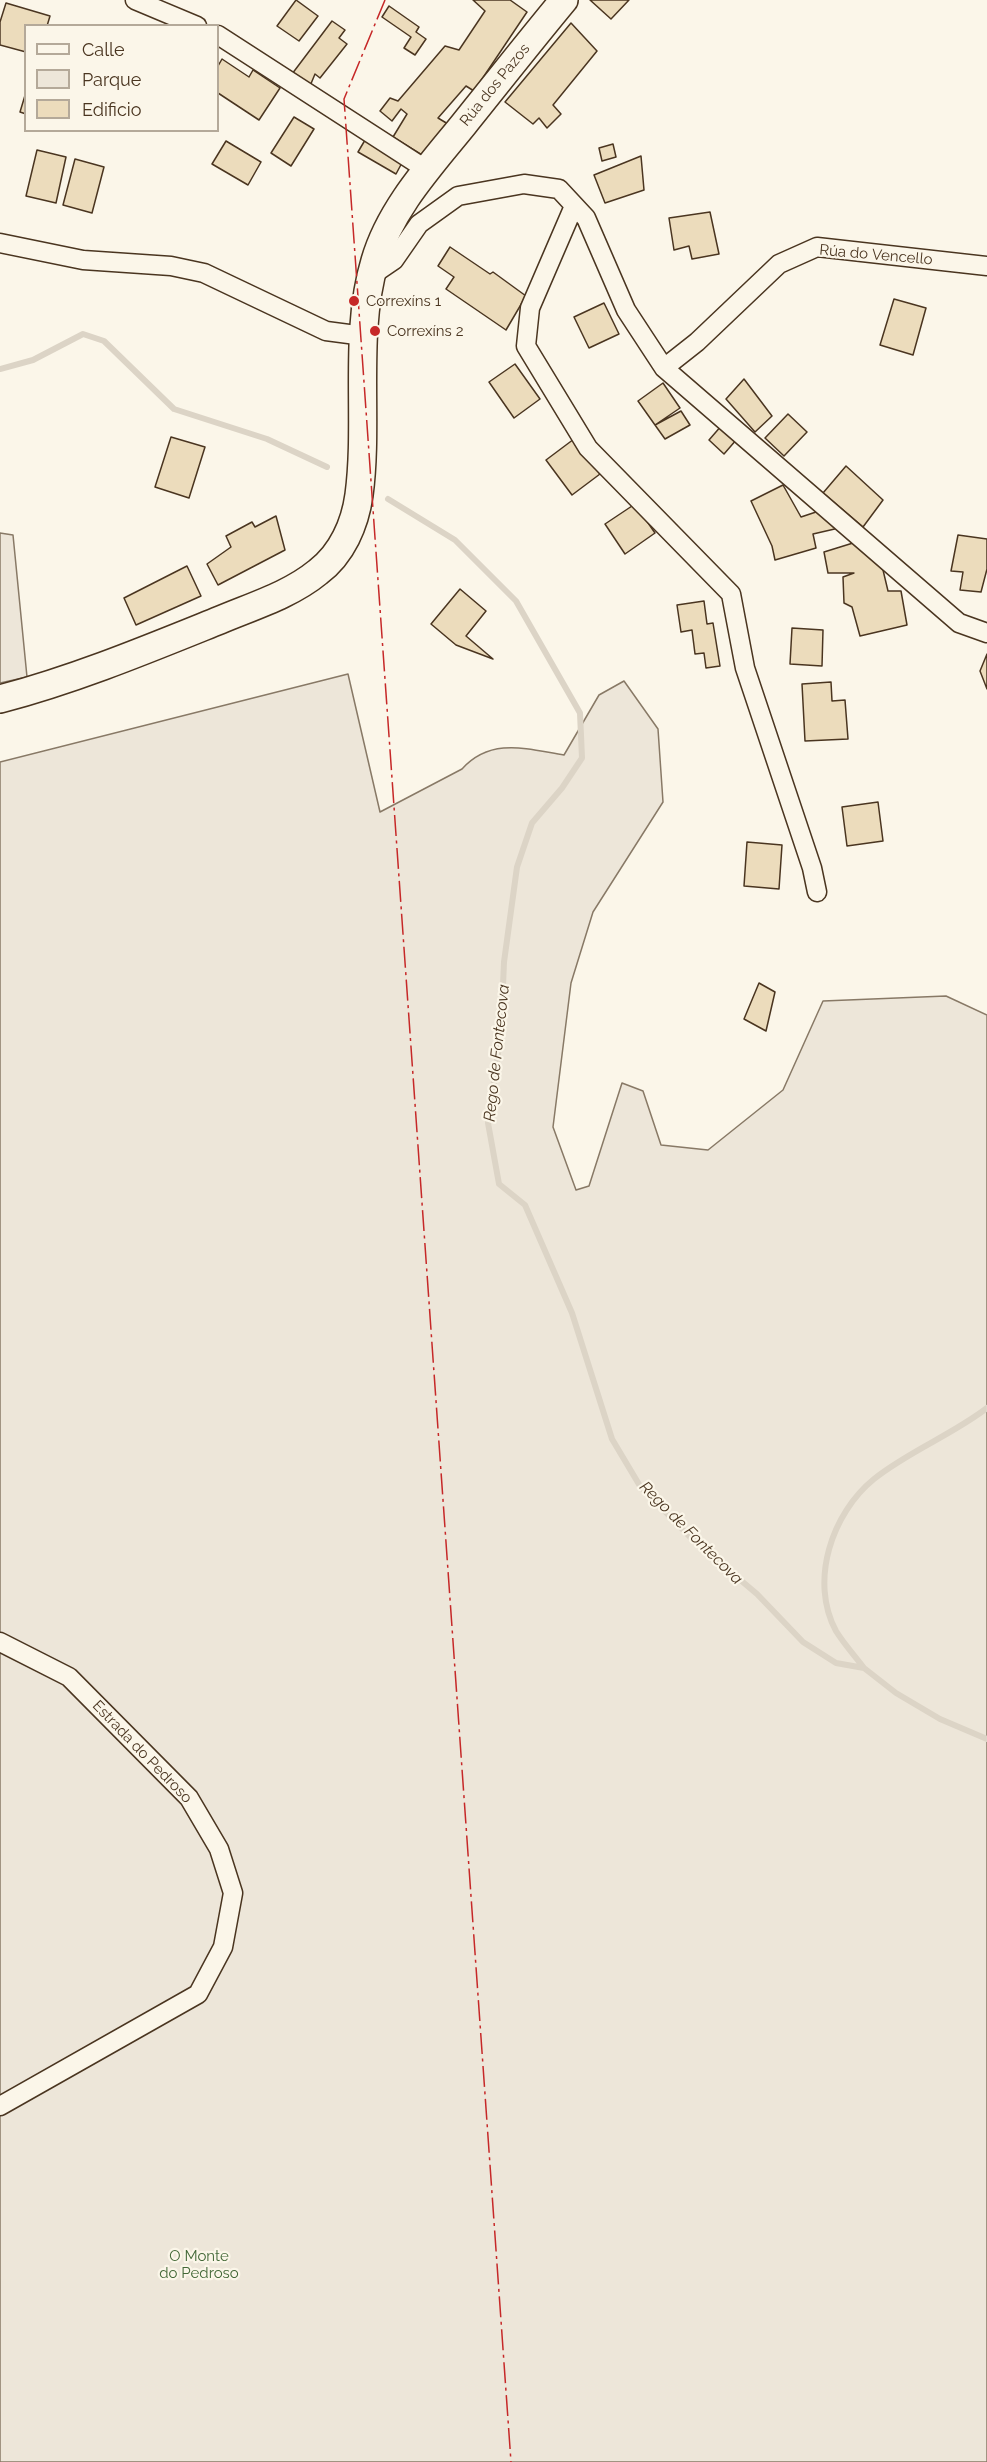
<!DOCTYPE html>
<html>
<head>
<meta charset="utf-8">
<style>
  body { margin:0 }
  #map { position:relative; width:987px; height:2462px; overflow:hidden; background:#fbf6e9; font-family:Raleway,sans-serif }
  canvas { display:block }
  .legend { position:absolute; left:24px; top:24px; width:195px; height:108px; box-sizing:border-box; background:#fbf6e9; border:2px solid #b4a999; margin:0; padding:8px 10px; list-style:none; font-size:18px; color:#4a3520 }
  .legend li { display:flex; align-items:center; gap:12px; height:30px }
  .legend b { width:30px; border:2px solid #b4a999 }
</style>
</head>
<body>
<div id="map">
<canvas width="987" height="2462"></canvas>
<ul class="legend">
<li><b style="height:8px;background:#fbf6e9"></b>Calle</li>
<li><b style="height:16px;background:#ede6d9"></b>Parque</li>
<li><b style="height:16px;background:#ecdcbc"></b>Edificio</li>
</ul>
</div>
<script>
const context = document.querySelector('canvas').getContext('2d');
context.lineJoin = 'round';
function fill(path, color) { context.fillStyle = color; context.fill(path, 'evenodd'); }
function stroke(path, color, width, dash) { context.strokeStyle = color; context.lineWidth = width; context.lineCap = dash ? 'butt' : 'round'; context.setLineDash(dash || []); context.stroke(path); }
function drawText(font, color, halo, rows, align = 'center') {
  context.font = font + ' Raleway,sans-serif'; context.lineWidth = 4.5; context.setLineDash([]); context.textBaseline = 'middle'; context.strokeStyle = halo; context.fillStyle = color; for (const [text, x, y, turn = 0] of rows) {
    context.save(); context.translate(x, y); context.rotate((+turn || 0) * Math.PI / 180); context.textAlign = isNaN(turn) ? turn : align; if (halo) context.strokeText(text, 0, 0); context.fillText(text, 0, 0); context.restore();
  }
}
const green = new Path2D(`
  M0 533 13 535 27 677 0 683Z
  M348 674 380 812 462 769C491 737 527 749 564 755L599 695 624 681 658 729 663 802 593 912 571 983 553 1127 576 1190 589 1186 622 1083 643 1091 661 1145 708 1150 783 1090 823 1001 946 996 987 1015V2462H0V762Z`);
const stream = new Path2D(`
  M0 369 33 360 83 334 104 341 174 409 267 439 327 467
  M388 499 455 540 516 601 580 713 582 758 562 788 532 823 517 867 504 962 501 1032 488 1123 499 1184 525 1205 572 1313 612 1439 640 1486 693 1540 757 1594 803 1642 836 1663 864 1668 896 1693 940 1719 987 1739
  M864 1668C855 1656 844 1644 836 1631 809 1581 832 1513 874 1479 909 1451 952 1435 987 1408`);
const building = new Path2D(`
  M296 0 318 16 299 41 277 26Z
  M473 0H510L527 12 474 91 466 86 438 118 448 124 422 155 393 137 407 114 401 109 392 121 380 111 390 98 398 101 445 46 459 50 485 11Z
  M590 0H629L611 19Z
  M6 3 50 16 47 26H26V52L0 45V22Z
  M389 6 419 27 416 32 426 39 415 55 404 48 411 37 382 17Z
  M332 21 345 30 339 38 347 44 320 78 315 74 310 86 292 74Z
  M571 23 597 51 553 105 561 114 547 128 539 118 533 124 505 102Z
  M222 59 249 77 253 70 280 88 259 120 218 93V66Z
  M26 92V114L20 112Z
  M294 117 314 129 291 166 271 153Z
  M368 135 404 159 396 174 358 152Z
  M226 141 261 162 248 185 212 164Z
  M613 144 616 157 602 161 599 148Z
  M37 150 66 157 56 203 26 196Z
  M641 156 644 190 605 203 594 175Z
  M75 159 104 167 92 213 63 205Z
  M710 212 719 254 692 259 689 246 674 250 669 218Z
  M450 247 490 274 493 272 526 296 506 330 446 289 454 277 438 266Z
  M894 299 926 308 913 355 880 345Z
  M604 303 619 334 589 348 574 317Z
  M515 364 540 399 514 418 489 382Z
  M744 379 772 416 755 432 726 399Z
  M663 383 680 408 655 425 638 401Z
  M681 411 690 425 665 439 655 425Z
  M788 414 807 432 784 456 765 438Z
  M722 425 737 439 724 454 709 440Z
  M171 437 205 447 189 498 155 487Z
  M574 439 600 474 572 495 546 460Z
  M846 466 883 500 863 527 823 493Z
  M783 485 801 517 819 511 839 528 813 534 816 548 775 560 772 546 751 501Z
  M635 504 655 533 625 554 605 524Z
  M276 516 285 550 218 585 207 564 231 547 226 536 252 522 255 527Z
  M958 535 987 539V569L981 592 960 590 963 572 951 571Z
  M853 543 867 553 883 570 888 591H901L907 625 860 636 852 607 844 603 843 577 854 573H828L824 552Z
  M187 566 201 596 136 625 124 598Z
  M460 589 486 611 466 636 493 659 456 645 431 624Z
  M704 601 707 624 713 623 720 666 706 668 704 653 695 654 692 630 681 632 677 605Z
  M792 628 823 630 822 666 790 664Z
  M987 654V689L980 671Z
  M831 682 832 701 845 700 848 739 805 741 802 684Z
  M878 802 883 841 847 846 842 807Z
  M747 842 782 845 779 889 744 886Z
  M759 983 775 992 766 1031 744 1019Z`);
const street = new Path2D(`
  M135 0 197 26
  M218 35 427 170
  M574 206 530 308 526 346 588 448 731 594 745 668 812 868 817 892
  M0 243 83 260 171 266 204 273 326 331 364 336
  M372 275 394 260 419 224 458 196 524 184 559 189 586 218 626 310 664 368 959 623 987 633
  M664 368 697 342 779 264 817 247 987 266
  M0 1642 69 1677 189 1798 219 1849 233 1893 223 1947 198 1994 0 2106`);
const secondary = new Path2D(`
  M0 699C76 679 148 649 220 620 253 606 290 595 318 572 342 554 355 524 359 495 369 421 353 333 375 261 390 209 430 166 464 124 497 83 530 41 564 0`);
const power = new Path2D(`
  M385 0 344 99 511 2462`);
const markers = [
  [354,301,6,"#c62828"],
  [375,331,6,"#c62828"]
];
const streetNames = [
  ["Rúa dos Pazos",495,85,-51],
  ["Rúa do Vencello",876,255,5],
  ["Estrada do Pedroso",142,1752,46]
];
const poiNames = [
  ["Correxíns 1",366,301],
  ["Correxíns 2",387,331]
];
const parkNames = [
  ["O Monte",199,2256],
  ["do Pedroso",199,2273]
];
const waterNames = [
  ["Rego de Fontecova",497,1053,-84],
  ["Rego de Fontecova",691,1533,45]
];
fill(green, '#ede6d9');
stroke(green, '#887966', 1.5);
stroke(stream, '#dcd4c6', 6);
fill(building, '#ecdcbc');
stroke(building, '#4a3520', 1.5);
stroke(street, '#4a3520', 21);
stroke(secondary, '#4a3520', 30);
stroke(street, '#fbf6e9', 18);
stroke(secondary, '#fbf6e9', 27);
stroke(power, '#c62828', 1.5, [21, 4.5, 3, 4.5]);
for (const [x, y, r, color] of markers) { const dot = new Path2D(); dot.arc(x, y, r, 0, 2 * Math.PI); context.fillStyle = color; context.fill(dot); stroke(dot, '#fbf6e9', 2); }
drawText('15px', '#4a3520', '#fbf6e9', streetNames);
drawText('15px', '#4a3520', '#fbf6e9', poiNames, 'left');
drawText('15px', '#436837', '#fbf6e9', parkNames);
drawText('italic 16px', '#4a3520', '#fbf6e9', waterNames);
</script>
</body>
</html>
